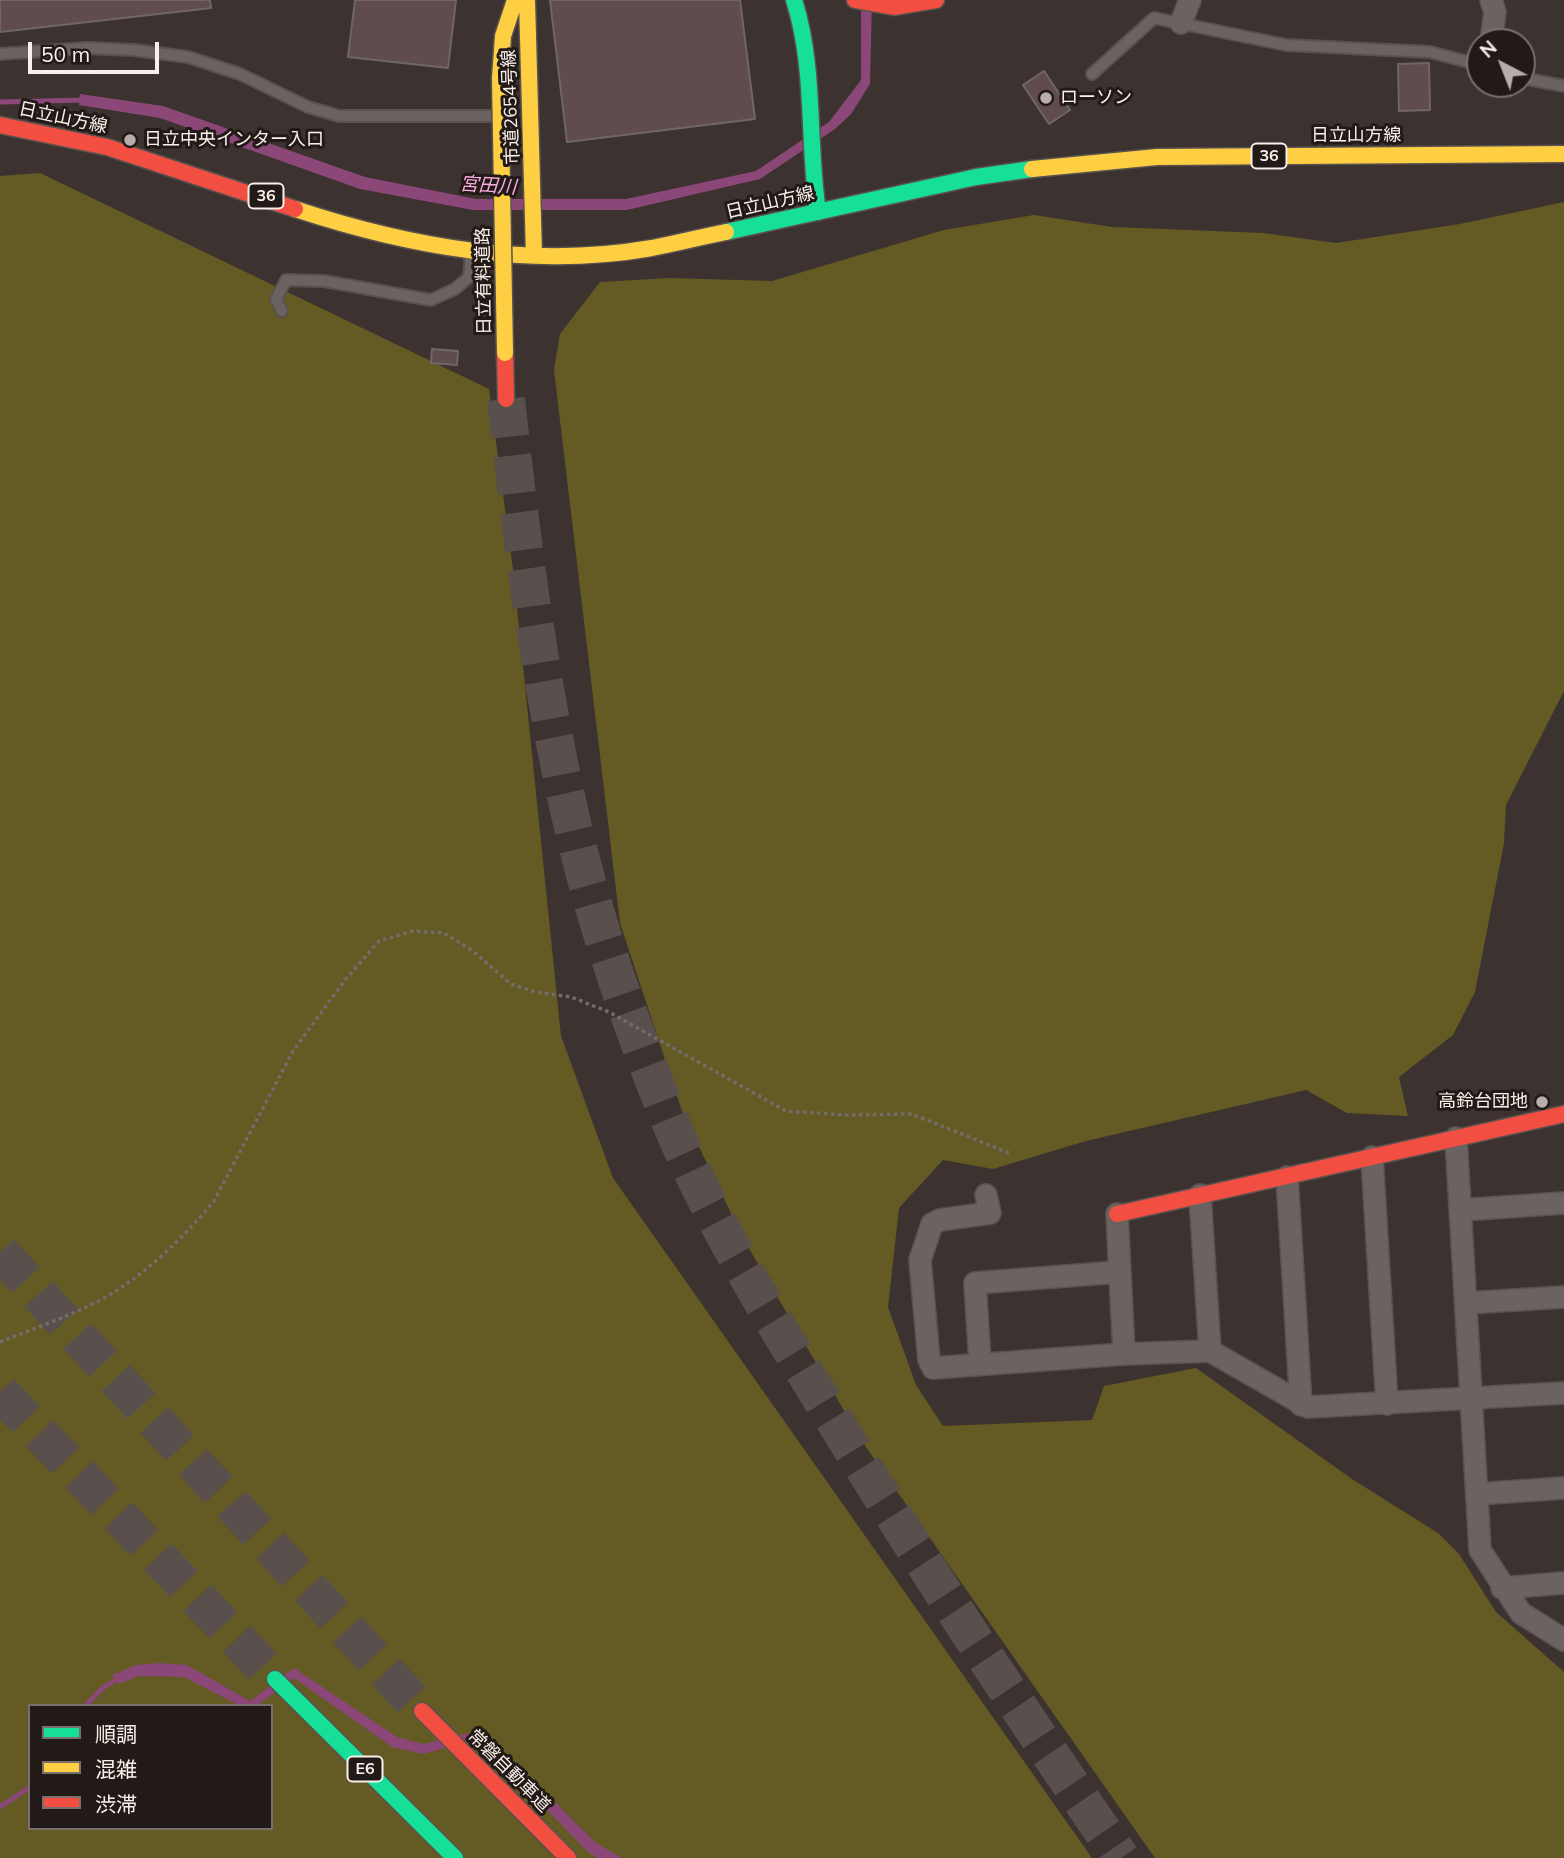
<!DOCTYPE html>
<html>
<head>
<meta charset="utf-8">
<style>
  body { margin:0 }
  #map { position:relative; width:1564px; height:1858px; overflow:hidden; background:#3c3330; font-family:Mulish,"Noto Sans JP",sans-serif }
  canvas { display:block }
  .legend { position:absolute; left:28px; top:1704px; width:245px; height:126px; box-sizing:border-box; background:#221a17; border:2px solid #796f6c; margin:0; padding:9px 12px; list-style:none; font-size:21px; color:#fbefeb }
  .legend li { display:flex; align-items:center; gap:14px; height:35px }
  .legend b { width:35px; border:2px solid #796f6c }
  .north { position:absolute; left:1466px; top:28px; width:70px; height:70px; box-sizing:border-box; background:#221a17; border:2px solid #796f6c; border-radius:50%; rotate:318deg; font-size:19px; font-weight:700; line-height:28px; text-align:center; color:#fbefeb }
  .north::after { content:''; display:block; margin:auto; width:24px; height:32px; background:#b8adaa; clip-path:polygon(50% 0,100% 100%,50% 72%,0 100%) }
  .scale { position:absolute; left:28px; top:42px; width:131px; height:32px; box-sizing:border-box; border:4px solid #fbefeb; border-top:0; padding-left:9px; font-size:21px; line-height:24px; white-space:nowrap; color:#fbefeb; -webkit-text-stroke:5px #221a17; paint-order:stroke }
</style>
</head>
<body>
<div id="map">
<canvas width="1564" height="1858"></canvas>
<ul class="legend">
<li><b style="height:9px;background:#16e098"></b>順調</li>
<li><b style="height:9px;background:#ffcf43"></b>混雑</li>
<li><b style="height:9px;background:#f24e42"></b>渋滞</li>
</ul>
<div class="north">N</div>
<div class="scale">50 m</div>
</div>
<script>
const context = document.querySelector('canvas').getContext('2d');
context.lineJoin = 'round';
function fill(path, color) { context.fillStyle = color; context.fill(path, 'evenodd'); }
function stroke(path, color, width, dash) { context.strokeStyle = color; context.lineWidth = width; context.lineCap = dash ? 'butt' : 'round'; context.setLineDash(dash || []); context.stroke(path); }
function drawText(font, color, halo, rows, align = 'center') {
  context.font = font + ' Mulish,"Noto Sans JP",sans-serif'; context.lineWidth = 6; context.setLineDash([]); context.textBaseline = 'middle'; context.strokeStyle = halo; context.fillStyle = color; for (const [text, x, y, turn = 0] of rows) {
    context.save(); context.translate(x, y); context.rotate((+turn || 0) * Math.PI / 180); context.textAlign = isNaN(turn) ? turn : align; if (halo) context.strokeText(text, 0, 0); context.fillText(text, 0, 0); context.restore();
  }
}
const green = new Path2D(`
  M40 173 489 389 513 569 561 1036 613 1178 1092 1858H0V176ZM30 1706H271V1828H30Z
  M1564 202V691L1506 805 1504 843 1475 992 1453 1035 1399 1077 1408 1116 1347 1113 1306 1090 1086 1141 993 1169 943 1160 899 1208 888 1307 916 1385 943 1426 1092 1420 1104 1386 1196 1368 1352 1479 1438 1533 1459 1554 1496 1612 1564 1672V1858H1155L863 1443 744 1240 683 1114 620 923 554 370 560 334 600 282 670 278 772 281 944 230 1034 215 1112 227 1263 233 1336 243 1460 224Z`);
const water = new Path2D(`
  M861 0H872L870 84 851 114 835 129 760 179 627 210H473L360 189 160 118 79 105 80 94 163 106 365 177 476 199H626L756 171 829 122 861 80Z
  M159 1663 187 1665 250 1701 294 1668 397 1737 423 1744 482 1730 596 1843 622 1858H597L588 1852 478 1739 423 1754 392 1747 294 1678 257 1706H240L184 1677 139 1676 119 1684 112 1675 136 1665Z`);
const stream = new Path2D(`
  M0 102 84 100
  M85 1706 103 1688 120 1677
  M0 1807 30 1787`);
const building = new Path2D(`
  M0 0H210L211 8 0 32Z
  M355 0H456L448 68 348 57Z
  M550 0H740L755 119 567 142Z
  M1429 63 1430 110 1399 111 1398 64Z
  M1044 71 1070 110 1049 124 1023 85Z
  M432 349 458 351 457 365 431 363Z`);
const highwayTunnel = new Path2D(`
  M506 399C521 537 539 678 570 814 594 921 631 1027 673 1128 716 1230 776 1325 833 1418 925 1568 1022 1714 1121 1858
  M0 1252 422 1711
  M0 1392 275 1679`);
const path = new Path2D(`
  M0 1342C44 1324 94 1309 132 1280 162 1258 191 1229 214 1201L293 1051 345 980 379 941 413 931 444 933 473 951 511 984 536 992 571 997 609 1012 786 1111 847 1115 912 1114 1009 1153`);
const lane = new Path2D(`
  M0 54 87 48 134 50 188 57 240 74 308 107 339 116H493
  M1092 74 1154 18 1286 45 1430 52 1480 65
  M1522 78 1564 86
  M282 311 276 299 286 280 324 281 431 300 455 289 469 277 471 254`);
const street = new Path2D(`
  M1491 0 1495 12 1491 42
  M1181 23 1190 0
  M1456 1138 1480 1550 1521 1613 1564 1640
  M1372 1157 1387 1404
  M1287 1177 1301 1405
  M986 1195 990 1213 940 1220 932 1224 920 1260 929 1360 933 1368 1124 1354
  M1200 1195 1210 1351
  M1461 1210 1564 1203
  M1117 1214 1124 1354 1210 1351 1308 1407 1564 1393
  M1466 1303 1564 1297
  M980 1362 975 1283 1119 1272
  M1477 1494 1564 1488
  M1502 1588 1564 1583`);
const fast = new Path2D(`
  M794 0C816 69 807 141 818 212
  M726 232 976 177 1032 169
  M275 1679 455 1858`);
const slow = new Path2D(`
  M527 0 534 255
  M500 78 503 36 515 0
  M1032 169 1157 157 1564 154
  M295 209C410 247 532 269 652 248 677 243 701 237 726 232`);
const jam = new Path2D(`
  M855 0 894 7 936 0
  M0 125 107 147 295 209
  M505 353 506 399
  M1117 1214 1564 1114
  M422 1711 568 1858`);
const slowBridge = new Path2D(`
  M500 78 505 353`);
const markers = [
  [1046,98,7,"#b8adaa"],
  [130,140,7,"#b8adaa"],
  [1542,1102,7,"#b8adaa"]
];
const shields = [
  [1269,156,35],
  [266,196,35],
  [365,1769,35]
];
const shieldNames = [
  ["36",1269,156],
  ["36",266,196],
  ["E6",365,1769]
];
const poiNames = [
  ["ローソン",1060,98],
  ["日立中央インター入口",144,140],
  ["高鈴台団地",1528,1102,"right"]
];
const streetNames = [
  ["市道2654号線",511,107,-92],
  ["日立山方線",63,118,12],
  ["日立山方線",1356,136],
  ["日立山方線",770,203,-13],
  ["日立有料道路",484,281,-91],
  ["常磐自動車道",509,1771,45]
];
const waterNames = [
  ["宮田川",488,186,4]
];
fill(green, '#645a23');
fill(water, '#8a4777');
stroke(stream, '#8a4777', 5);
fill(building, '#604b4d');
stroke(building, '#6f6766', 2);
stroke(highwayTunnel, '#594f4c', 38, [38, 19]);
stroke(lane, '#5a524f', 14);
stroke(street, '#5a524f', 24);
stroke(fast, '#5a524f', 19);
stroke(slow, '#5a524f', 19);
stroke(jam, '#5a524f', 19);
stroke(path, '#726c6a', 3.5, [3.5, 3.5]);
stroke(lane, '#6b6361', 10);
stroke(street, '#6b6361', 21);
stroke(fast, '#16e098', 16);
stroke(slow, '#ffcf43', 16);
stroke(jam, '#f24e42', 16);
stroke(slowBridge, '#5a524f', 19, []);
stroke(slowBridge, '#ffcf43', 16);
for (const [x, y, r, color] of markers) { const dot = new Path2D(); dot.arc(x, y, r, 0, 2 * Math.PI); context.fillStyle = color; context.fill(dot); stroke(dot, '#221a17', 2.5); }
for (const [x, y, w] of shields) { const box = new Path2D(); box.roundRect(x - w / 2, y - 12.5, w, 25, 5); context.fillStyle = '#221a17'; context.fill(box); stroke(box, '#fbefeb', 2); }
drawText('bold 16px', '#fbefeb', null, shieldNames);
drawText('18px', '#fbefeb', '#221a17', poiNames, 'left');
drawText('18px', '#fbefeb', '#221a17', streetNames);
drawText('italic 19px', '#fdabe4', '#221a17', waterNames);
</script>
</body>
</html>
